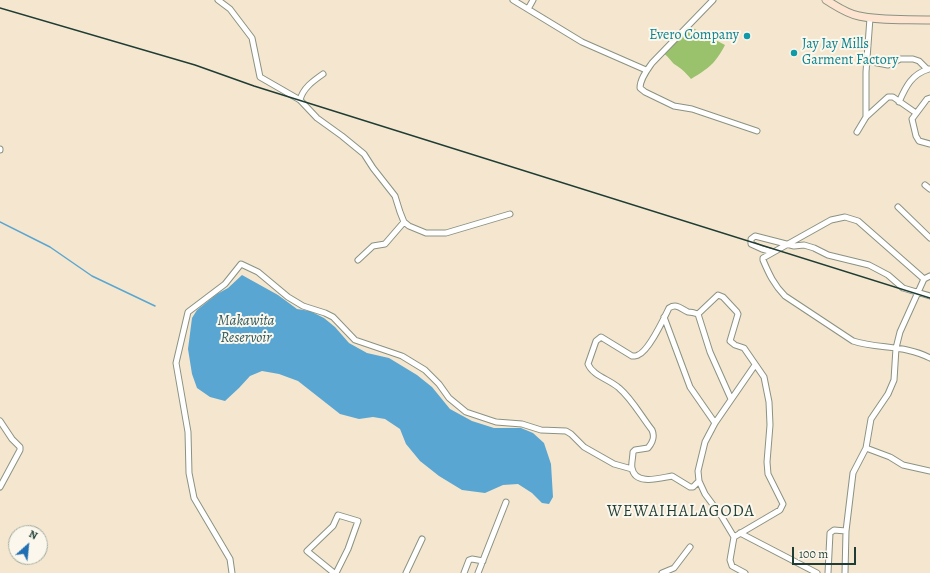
<!DOCTYPE html>
<html>
<head>
<meta charset="utf-8">
<style>
  body { margin:0 }
  #map { position:relative; width:930px; height:573px; overflow:hidden; background:#f5e7cf; font-family:Alegreya,serif }
  canvas { display:block }
  .north { position:absolute; left:8px; top:525px; width:40px; height:40px; box-sizing:border-box; background:#fbf7ec; border:1px solid #a3ada2; border-radius:50%; rotate:27deg; font-size:11px; font-weight:700; line-height:16px; text-align:center; color:#1f3d34 }
  .north::after { content:''; display:block; margin:auto; width:14px; height:18px; background:#1f6fb2; clip-path:polygon(50% 0,100% 100%,50% 72%,0 100%) }
  .scale { position:absolute; left:792px; top:547px; width:64px; height:18px; box-sizing:border-box; border:2px solid #1f3d34; border-top:0; padding-left:5px; font-size:12px; line-height:14px; white-space:nowrap; color:#1f3d34; -webkit-text-stroke:3px #fbf7ec; paint-order:stroke }
</style>
</head>
<body>
<div id="map">
<canvas width="930" height="573"></canvas>
<div class="north">N</div>
<div class="scale">100 m</div>
</div>
<script>
const context = document.querySelector('canvas').getContext('2d');
context.lineJoin = 'round';
function fill(path, color) { context.fillStyle = color; context.fill(path, 'evenodd'); }
function stroke(path, color, width, dash) { context.strokeStyle = color; context.lineWidth = width; context.lineCap = dash ? 'butt' : 'round'; context.setLineDash(dash || []); context.stroke(path); }
function drawText(font, color, halo, rows, align = 'center') {
  context.font = font + ' Alegreya,serif'; context.lineWidth = 4; context.setLineDash([]); context.textBaseline = 'middle'; context.strokeStyle = halo; context.fillStyle = color; for (const [text, x, y, turn = 0] of rows) {
    context.save(); context.translate(x, y); context.rotate((+turn || 0) * Math.PI / 180); context.textAlign = isNaN(turn) ? turn : align; if (halo) context.strokeText(text, 0, 0); context.fillText(text, 0, 0); context.restore();
  }
}
const green = new Path2D(`
  M691 27 725 45C715 64 709 68 691 79 685 72 682 69 674 64 670 60 668 56 663 53Z`);
const water = new Path2D(`
  M242 275 278 295 297 309 310 311 324 318 335 327 349 343 367 353 389 358 417 375 432 387 450 409 472 421 494 428H521L533 433 544 443 551 464 553 497 549 504 542 503 532 493 518 484 503 485 485 493 462 490 439 476 420 461 406 444 400 429 385 419 373 417 359 419 340 414 298 381 279 374 262 371 250 376 239 388 225 401 210 397 197 388 192 374 188 349 192 318 197 310 217 294 228 288Z`);
const stream = new Path2D(`
  M0 222 50 247 92 276 155 306`);
const street = new Path2D(`
  M218 0 230 9 252 38 260 77 300 100 317 118 342 136 364 154 373 168 395 196 400 212 404 222 409 226 426 233H446L510 214
  M513 0 582 42 646 70
  M713 0 652 63C647 70 640 79 640 88L645 92 674 106 692 109 757 131
  M528 9 533 0
  M867 61 888 65 900 59H913L919 61 927 69
  M930 98 927 99 912 119 916 136 919 141 930 144
  M300 100C303 88 313 81 323 74
  M899 102C906 86 912 74 929 69
  M866 117V72L870 18
  M857 132 866 117 888 97H893L916 113
  M0 149V150
  M925 185 930 189
  M898 207 930 238
  M773 252 762 249 751 244V239L755 236 794 246 804 245 814 248 828 255 869 265 888 275 903 288 930 296
  M358 260 373 246 385 244 404 222
  M924 279 858 221 845 217 831 220 763 258V260C769 274 774 285 785 296L853 341C878 349 906 345 930 358
  M698 314 710 352 731 399
  M664 317 690 387 715 423
  M0 421 12 439 20 447V450L0 487
  M866 448 890 457 903 465 930 471
  M699 481 693 487H690L672 476C660 478 635 486 632 468 631 464 633 457 633 452L635 450 648 448C653 442 655 437 652 430 641 416 632 399 619 388 609 379 593 376 588 364L596 341 601 337 632 356C633 356 637 356 638 355 649 351 664 318 669 308 677 303 681 309 688 312 691 312 695 313 698 314L718 295 723 297 737 312 738 314 730 341 735 345 744 348 764 377 769 402 770 425 767 462 768 474 783 504 780 510 734 537
  M740 533 817 573
  M232 573 230 559 194 498 189 473 188 432 176 363 188 312 225 284 241 264 258 272 288 297 303 306 325 313 333 317 355 340 402 356 425 370 439 384 449 398 466 412 496 422 522 424 541 430 566 431 571 434 584 447 614 464 632 469
  M334 573 307 551 333 526 338 515 358 521 348 549 336 573
  M406 573 422 539
  M464 573 469 560 472 559 483 561
  M478 573 506 502
  M662 573 674 568 690 547
  M745 573 732 566 730 560 734 537 722 517 705 494 699 481 698 471 705 442 715 423 755 365
  M828 573 830 533 834 530 846 531
  M845 573 846 531 853 473 866 448 871 419 888 394 894 380 896 348 900 332 924 279 930 276`);
const secondary = new Path2D(`
  M826 0C836 6 847 14 859 16 880 21 908 19 930 20`);
const rail = new Path2D(`
  M0 8 195 65 254 86 930 298`);
const markers = [
  [747,36,4,"#0f9aa8"],
  [794,53,4,"#0f9aa8"]
];
const cultureNames = [
  ["Evero Company",739,36],
  ["Jay Jay Mills",802,45,"left"],
  ["Garment Factory",802,61,"left"]
];
const waterNames = [
  ["Makawita",246,321],
  ["Reservoir",246,338]
];
const quarterNames = [
  ["WEWAIHALAGODA",681,512]
];
fill(green, '#9ac16c');
fill(water, '#5aa6d2');
stroke(stream, '#5aa6d2', 1.5);
stroke(street, '#8a9282', 7);
stroke(secondary, '#8a9282', 9);
stroke(street, '#fff', 5);
stroke(secondary, '#fde4d0', 7);
stroke(rail, '#1f3d34', 1.5);
for (const [x, y, r, color] of markers) { const dot = new Path2D(); dot.arc(x, y, r, 0, 2 * Math.PI); context.fillStyle = color; context.fill(dot); stroke(dot, '#fbf7ec', 1.5); }
drawText('14px', '#0d838f', '#fbf7ec', cultureNames, 'right');
drawText('italic 15px', '#315c63', '#fbf7ec', waterNames);
context.letterSpacing = '1px';
drawText('16px', '#1f3d34', '#fbf7ec', quarterNames);
context.letterSpacing = '0px';
</script>
</body>
</html>
